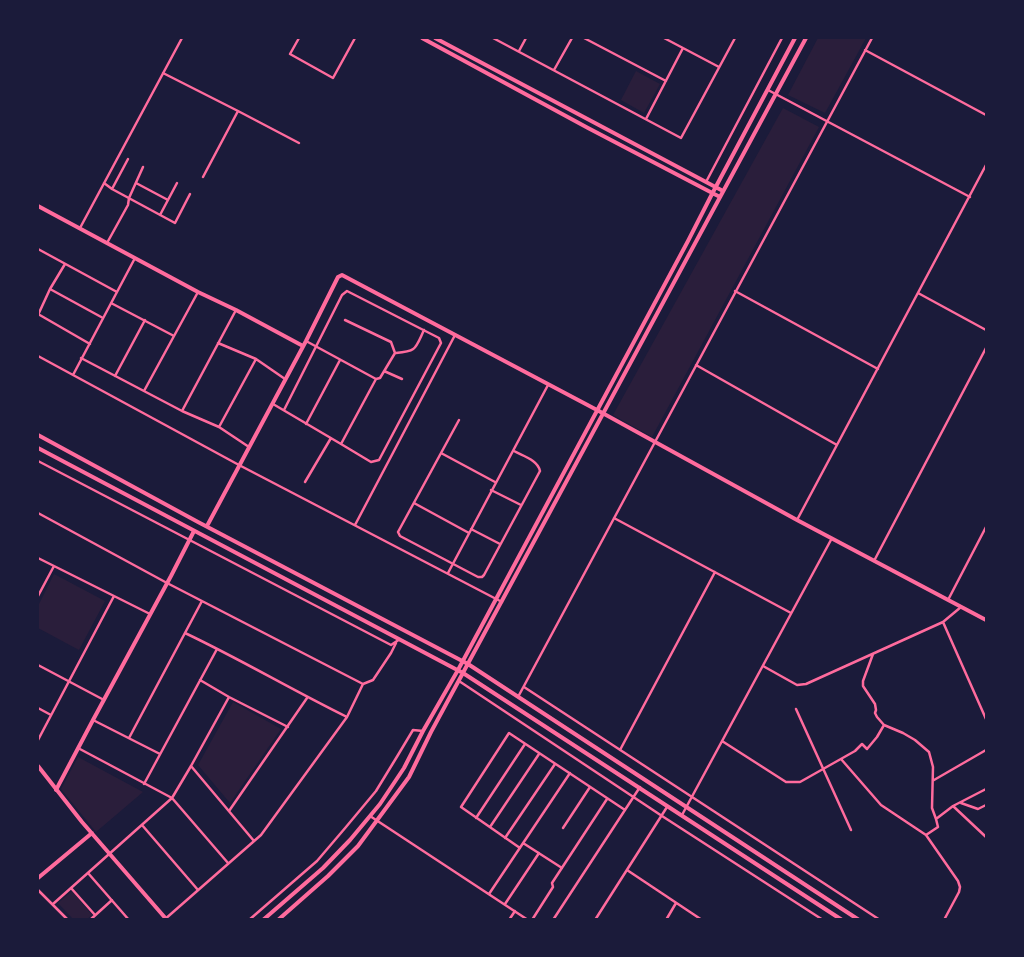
<!DOCTYPE html>
<html>
<head>
<meta charset="utf-8">
<style>
  body { margin:0 }
  #map { position:relative; width:1024px; height:957px; overflow:hidden; background:#1b1b3a; font-family:Inter,sans-serif }
  canvas { display:block }
  .frame { position:absolute; inset:0; border:39px solid #1b1b3a; pointer-events:none }
</style>
</head>
<body>
<div id="map">
<canvas width="1024" height="957"></canvas>
<div class="frame"></div>
</div>
<script>
const context = document.querySelector('canvas').getContext('2d');
context.lineJoin = 'round';
function fill(path, color) { context.fillStyle = color; context.fill(path, 'evenodd'); }
function stroke(path, color, width, dash) { context.strokeStyle = color; context.lineWidth = width; context.lineCap = dash ? 'butt' : 'round'; context.setLineDash(dash || []); context.stroke(path); }
const green = new Path2D(`
  M818 38H866L825 113 788 95Z
  M636 71 660 84 644 113 621 100Z
  M783 108 819 127 652 437 613 415Z
  M54 574 105 601 79 650 38 628V606Z
  M233 702 281 729 230 803 198 765Z
  M78 757 143 792 96 832 61 789Z
  M72 891 92 915 87 919H73L58 903Z`);
const minor = new Path2D(`
  M299 38 290 54 333 78 355 38
  M493 38 681 138 735 38
  M584 38 666 81
  M664 38 719 67
  M865 50 986 115
  M519 51 526 38
  M554 70 572 38
  M163 73 238 111 203 177
  M768 90 970 197
  M238 111 299 143
  M646 119 683 48
  M706 182 782 38
  M104 183 112 189 128 159
  M136 183 168 200
  M112 189 175 223 190 194
  M160 215 177 183
  M80 228 182 38
  M107 243 128 205 129 198 143 167
  M38 249 117 292
  M50 289 103 318
  M735 291 878 369
  M918 293 986 330
  M111 303 174 336
  M38 314 90 344
  M38 315 50 289 65 264
  M345 320 391 342 395 353 380 378 376 379
  M218 343 256 359 285 379
  M396 353C417 351 415 349 424 330
  M38 356 239 465 502 602
  M81 358 182 411 219 427 249 447
  M696 365 837 445
  M384 371 402 379
  M73 375 135 258
  M115 376 145 320
  M144 391 198 292
  M273 404 341 444 376 379 306 341
  M284 410 342 295 347 291 439 338 441 343 379 460 371 462 341 444
  M182 411 236 310
  M459 420 398 532 400 536 478 577H482L484 575 540 471C538 460 523 456 514 451
  M306 424 340 360
  M219 427 256 359
  M441 453 495 482
  M38 461 391 645 400 639
  M305 482 331 438
  M491 490 521 505
  M414 503 469 533
  M38 513 167 583 363 684
  M614 518 791 613
  M797 520 986 165
  M355 525 455 335
  M471 529 500 544
  M38 558 150 614
  M874 561 986 348
  M448 573C481 510 515 448 548 385
  M38 596 54 566
  M948 600 986 527
  M943 622 961 607
  M185 633C240 659 292 690 347 717
  M38 665 104 700
  M763 666 797 685 806 684 943 622 986 719
  M200 680 229 697 288 727
  M459 681 662 816 823 920
  M524 687 880 920
  M518 697 872 38
  M38 708 51 715
  M796 709 851 830
  M93 720 160 754
  M884 725 903 733 915 740 929 752 933 767 932 808 936 819
  M129 738 202 601
  M38 740 114 596
  M722 741 786 782H800L855 751 862 744 867 749 877 737 884 725 877 717 875 713 876 710 875 704 863 686V681L873 654
  M78 748 172 798 228 863
  M620 750 715 572
  M841 759 881 805 926 835
  M191 766 254 841
  M934 780 986 750
  M144 784 217 649
  M961 803 978 809 986 805
  M953 806 986 837
  M229 811 307 698
  M682 815 832 538
  M370 816 528 920
  M476 818 525 744
  M142 825 198 890
  M490 827 539 754
  M563 828 590 787
  M505 838 555 764
  M523 843 562 868
  M520 848 461 807 509 733 625 810
  M627 870 702 920
  M88 873 129 920
  M71 888 95 915
  M38 890 68 920
  M489 894 570 773
  M53 904 172 798 191 766 229 697
  M505 904 539 853
  M90 920 112 900
  M164 920 261 835 347 717 363 684 373 680 391 653 396 643
  M249 920 317 861 346 827 376 791 398 755 413 730 423 731
  M509 920 515 911
  M532 920 553 887 552 883 607 799
  M553 920 640 787
  M595 920 667 807
  M666 920 676 903
  M944 920 959 892 960 887 958 881 926 835 938 827 936 819 953 806 986 789`);
const tertiary = new Path2D(`
  M422 38 588 128 720 197
  M435 38 723 191
  M38 206 198 292 236 310 303 346
  M38 435 198 522 468 664 859 920
  M38 448 463 673 842 920
  M207 526 306 341 338 277 342 275 597 410 797 520 986 620
  M38 766 82 822 167 920
  M56 790 93 720 171 576 194 531
  M38 878 92 833
  M263 920 323 868 350 840 380 804 404 768 423 731 458 670 688 241 712 194 795 38
  M278 920 328 876 358 846 409 777 431 732 806 38`);
fill(green, '#2a1e3b');
stroke(minor, '#ff6b9d', 2.5);
stroke(tertiary, '#ff6b9d', 4);
</script>
</body>
</html>
